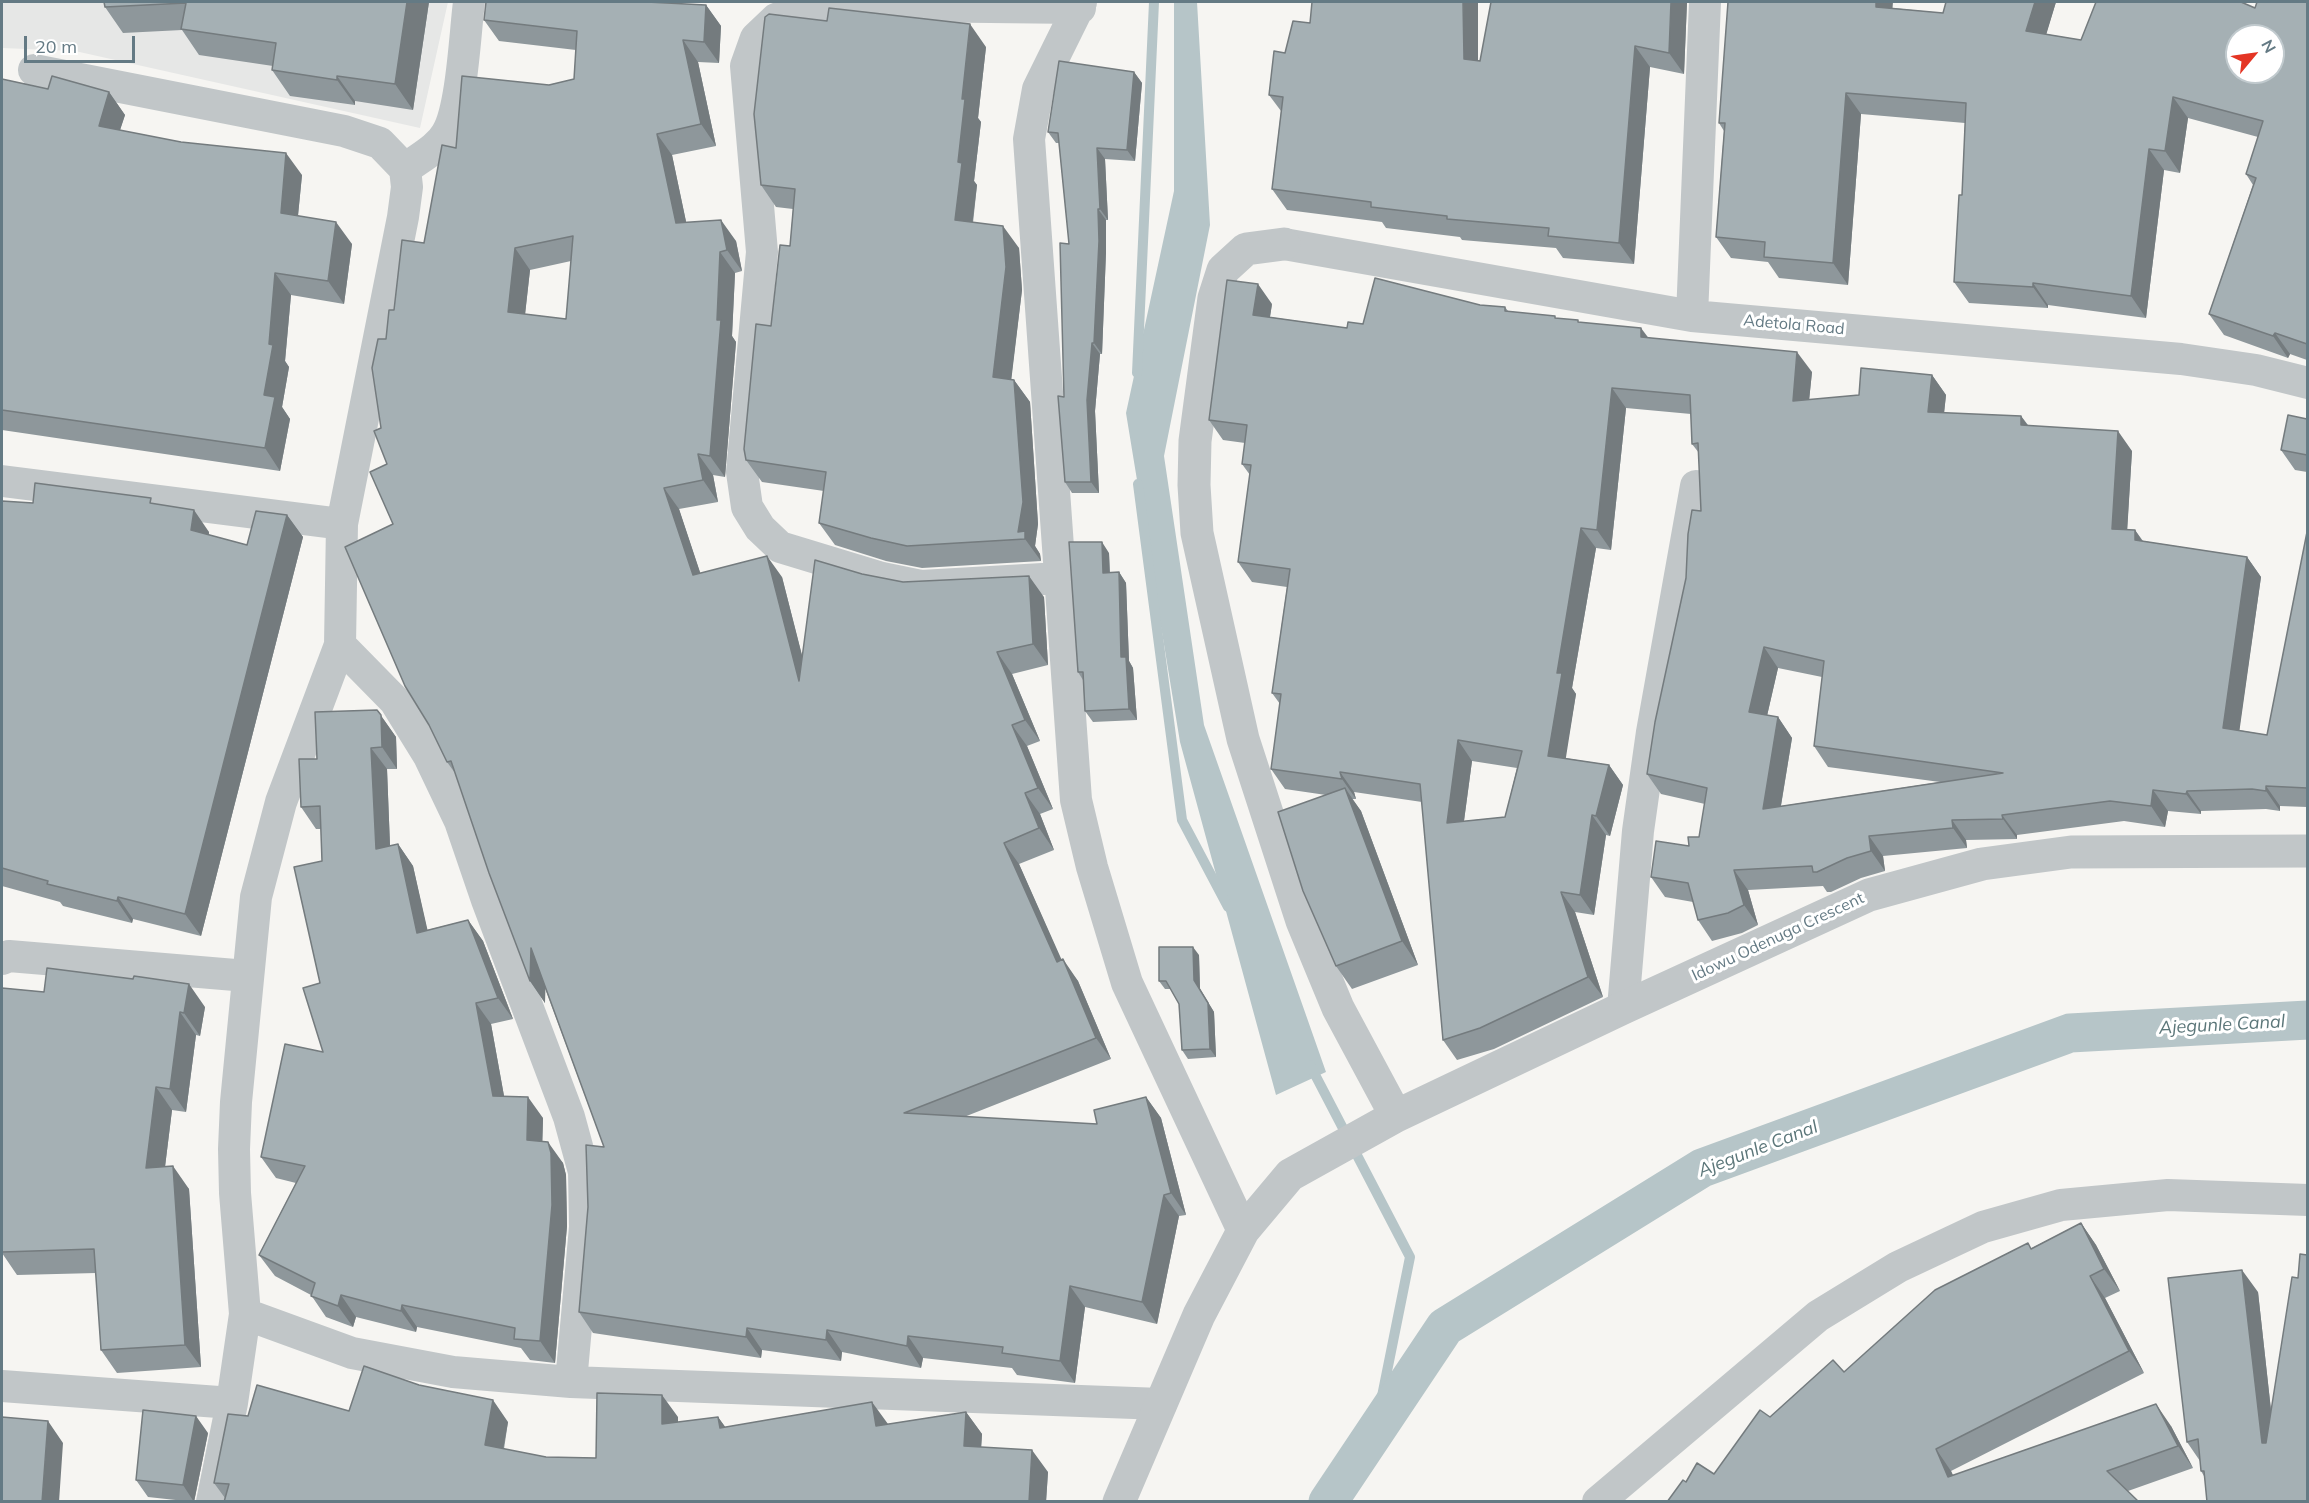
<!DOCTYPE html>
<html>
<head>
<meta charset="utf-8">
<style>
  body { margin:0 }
  #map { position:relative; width:2309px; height:1503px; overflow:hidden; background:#f6f5f2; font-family:Mulish,sans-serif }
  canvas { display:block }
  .frame { position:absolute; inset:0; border:3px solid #647a84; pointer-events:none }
  .north { position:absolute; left:2225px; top:24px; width:60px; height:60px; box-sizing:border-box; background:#fff; border:2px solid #c1cace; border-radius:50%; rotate:61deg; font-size:16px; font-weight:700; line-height:24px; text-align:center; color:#647a84 }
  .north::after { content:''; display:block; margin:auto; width:21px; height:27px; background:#e43524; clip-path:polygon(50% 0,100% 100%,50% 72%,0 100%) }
  .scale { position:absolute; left:24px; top:36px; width:111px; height:27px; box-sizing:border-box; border:3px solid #647a84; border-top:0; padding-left:8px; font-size:18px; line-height:21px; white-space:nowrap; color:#647a84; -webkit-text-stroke:4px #fff; paint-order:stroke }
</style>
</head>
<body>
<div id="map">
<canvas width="2309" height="1503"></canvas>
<div class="frame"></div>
<div class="north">N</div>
<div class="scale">20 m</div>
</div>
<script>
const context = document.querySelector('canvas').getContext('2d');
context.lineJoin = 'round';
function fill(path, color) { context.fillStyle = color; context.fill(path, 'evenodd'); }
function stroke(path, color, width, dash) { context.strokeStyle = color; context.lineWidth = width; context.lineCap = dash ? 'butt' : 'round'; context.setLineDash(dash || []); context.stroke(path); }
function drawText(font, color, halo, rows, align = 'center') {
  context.font = font + ' Mulish,sans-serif'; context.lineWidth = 6; context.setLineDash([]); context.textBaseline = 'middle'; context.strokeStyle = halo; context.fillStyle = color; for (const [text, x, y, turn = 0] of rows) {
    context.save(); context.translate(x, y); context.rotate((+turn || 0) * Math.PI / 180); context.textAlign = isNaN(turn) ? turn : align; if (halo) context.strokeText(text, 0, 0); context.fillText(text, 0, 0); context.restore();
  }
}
const built = new Path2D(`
  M2 2H448L420 128 75 51 2 48Z`);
const water = new Path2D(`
  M1174 2H1197L1210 225 1164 456 1204 725 1326 1072 1276 1095 1180 742 1126 413 1174 191Z`);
const stream = new Path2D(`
  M1137 373 1154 2
  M1138 484 1182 820 1228 907
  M1310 1065 1410 1257 1375 1431`);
const canal = new Path2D(`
  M1328 1502 1445 1327 1702 1168 2070 1033 2308 1020`);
const minor = new Path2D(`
  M1081 2 1038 89 1029 139 1076 800 1092 867 1127 983 1243 1231
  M34 70 344 131 380 143 405 169 407 187 403 217 342 524 340 645 281 802 256 897 236 1102 234 1149 235 1193 245 1314 232 1403 212 1502
  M405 169C419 158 438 149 447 133 462 108 465 33 469 2
  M1284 244 1692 316 2181 359 2256 370 2308 383
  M1692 316 1705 2
  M2 481 342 524
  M1060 578 921 586 882 578 780 547 760 528 747 507 742 472 762 252 746 66 756 38 776 19 810 5 1080 8
  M340 645 395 701 429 756 460 821 487 900 569 1117 584 1172 585 1227 571 1382
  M2 959 9 956 247 976
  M1623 1008 1638 831 1652 732 1696 486
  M245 1314 352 1353 453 1372 571 1382 1161 1404
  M2 1386 232 1403
  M1598 1502 1818 1316 1898 1267 1983 1227 2061 1205 2168 1195 2308 1200`);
const tertiary = new Path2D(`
  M1284 244 1246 249 1223 270 1214 298 1195 441 1194 485 1197 533 1243 739 1302 921 1338 1008 1396 1116
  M1119 1502 1199 1315 1243 1231 1290 1175 1396 1116 1623 1008 1869 895 1982 864 2071 852 2308 851`);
const wall = new Path2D(`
  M104 2H429L413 110 355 101V105L290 96 272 70 273 66 199 55 182 30 123 33 105 7Z
  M1687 2 1684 74 1650 67 1634 264 1563 258 1556 248 1462 240 1460 237 1386 228 1382 222 1287 210 1272 189 1281 111 1269 95 1285 53 1310 23 1480 61Z
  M1946 2H2056L2046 34 2081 40 2255 8 2307 2V360L2290 354 2288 358 2224 335 2209 314 2253 185 2246 174 2258 137 2188 118 2180 173 2164 170 2146 318 2048 305V308L1969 303 1954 282 1962 195 1965 123 1861 114 1848 285 1779 278 1768 262 1731 258 1716 237 1724 131 1719 123 1893 8 1943 13Z
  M706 5 721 26 719 63 698 62 716 146 672 155 686 222 736 241 742 271 735 273 732 336 736 342 725 477 713 475 718 502 679 509 700 573 782 577 802 656 862 574 903 582 1044 597 1048 665 1012 674 1040 741 1027 746 1053 809 1040 814 1054 850 1019 864 1061 960 1078 981 1111 1059 964 1117 1097 1124 1146 1097 1161 1118 1186 1215 1179 1216 1157 1324 1085 1307 1075 1383 1017 1375 1012 1368 923 1358 921 1368 842 1352 841 1361 762 1350 761 1358 593 1333 579 1312 604 1147 545 988V1003L530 981 455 773 447 762 393 524 387 464 381 428 386 339 394 310 424 243 456 148 549 85 574 79 576 50 499 41 484 20ZM571 261 566 319 525 314 530 270Z
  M986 47 978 118 981 122 974 181 977 185 973 223 1019 248 1022 290 1011 379 1014 380 1030 402 1038 524 1035 546 1040 554 1041 561 922 568 886 561 835 545 819 523 824 491 762 482 746 460 771 326 790 246 793 209 776 207 761 185Z
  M1134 72 1142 83 1135 161 1105 159 1108 220H1106V252L1102 354H1100L1095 411 1099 493H1072L1065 482 1064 397 1069 244 1059 143H1056L1048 132Z
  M2 79 48 89 109 92 125 115 120 130 302 175 298 216 352 244 344 304 291 295 285 361 289 367 282 407 290 419 280 471 2 430Z
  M1272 304 1270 317 1347 328 1363 324 1480 305 1505 307 1508 311 1557 318 1812 372 1809 400 1859 395 1932 375 1946 395 1944 413 2021 416 2028 425 2132 451 2127 530H2135L2143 541 2247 557 2261 577 2239 730 2267 735 2307 532V807L2280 806V811L2266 809 2201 811V814L2168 811 2165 827 2124 821 2017 835V839L1966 840 1967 848 1883 856 1885 871 1861 878 1831 892H1827L1823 886 1748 890 1758 925 1742 933 1712 941 1698 920 1693 902 1665 897 1651 877 1699 837 1705 804 1661 794 1647 774 1701 511 1699 453 1692 444 1691 414 1626 408 1611 550 1596 548 1572 688 1576 694 1565 758 1609 765 1623 785 1610 836 1606 835 1594 915 1575 912 1603 997 1494 1049 1457 1060 1443 1040 1422 802 1354 792 1356 799H1352L1361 811 1418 965 1352 989 1336 966 1326 795 1285 789 1271 769 1280 704 1272 693 1287 587 1252 582 1238 562 1250 475 1242 464 1245 443 1223 440 1209 420ZM1778 668 1822 677 1814 746 1828 767 1940 782 1781 806 1792 738 1778 717 1767 716ZM1472 761 1517 768 1505 817 1464 821Z
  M2307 419V472L2295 470 2281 450Z
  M2 501 33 503 155 504 209 532V535L247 545 287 515 303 537 201 936 133 919 132 923 63 906 60 902 2 886Z
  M1109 553 1110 572H1119L1126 583 1129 661 1133 668 1137 720 1093 722 1085 711 1083 680 1078 672Z
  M377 710 396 737 397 769H387L390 846 398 844 413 866 427 930 468 920 483 941 513 1019 491 1024 504 1096 543 1118 542 1141 563 1163 566 1175 567 1226 555 1363 530 1360 521 1348 417 1327 416 1332 356 1317 353 1327 326 1317 311 1295 275 1276 259 1255 296 1183 276 1178 261 1157 323 1052 320 983 322 861 321 829H316L301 807 317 759Z
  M1199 955 1200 989 1214 1012 1216 1057 1188 1059 1182 1050 1179 1004 1171 989H1165L1159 981Z
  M2 988 205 1007 200 1036 196 1035 186 1112 172 1110 165 1167 189 1189 201 1367 117 1373 101 1350 96 1273 17 1275 2 1253Z
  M2081 1223 2096 1245 2120 1291 2105 1298 2144 1373 1951 1471 1953 1475 2171 1426 2193 1468 2128 1491 1686 1482 1714 1474 1770 1417 1844 1372 2032 1248Z
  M2298 1278 2307 1502 2204 1476 2201 1471 2200 1461 2187 1442 2258 1292 2271 1410Z
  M349 1411 508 1422 504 1449 546 1457 596 1458 678 1417V1422L718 1417 725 1427 888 1424 966 1412 982 1434 981 1447 1048 1472 1046 1502H224L225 1498 214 1483 248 1416Z
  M208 1433 194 1502 148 1497 136 1480Z`);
const shadedWall = new Path2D(`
  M407 2H429L413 110 395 84Z
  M1463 2H1478V80L1464 59Z
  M1671 2H1687L1684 74 1669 53Z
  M1876 2H1893L1891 28 1876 7Z
  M2035 2H2056L2041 52 2026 31Z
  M706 5 721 26 719 63 704 42Z
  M970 24 986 47 978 118 981 122 974 181 977 185 970 243 955 220 962 99Z
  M683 40 698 62 716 146 701 124Z
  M1635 46 1650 67 1634 264 1619 243Z
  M1134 72 1142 83 1135 161 1127 150Z
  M337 76 355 101V105L337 80Z
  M109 92 125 115 114 148 99 126Z
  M1846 93 1861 114 1848 285 1833 263Z
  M2173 97 2188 118 2180 173 2165 151Z
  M657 134 672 155 691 245 676 223Z
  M1097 148 1105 159 1108 220 1100 209Z
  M2149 149 2164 170 2146 318 2131 296Z
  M286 153 302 175 296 235 281 213Z
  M1098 209 1106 220V252L1102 354 1094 343Z
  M721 220 736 241 742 271 727 250Z
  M336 222 352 244 344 304 328 281Z
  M1003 226 1019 248 1022 290 1009 399 993 377Z
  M515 248 530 270 523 333 508 312Z
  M720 252 735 273 732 336 736 342 725 477 710 456Z
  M275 273 291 295 285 361 289 367 282 407 290 419 280 471 265 448 264 395Z
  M2033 283 2048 305V308L2033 287Z
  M1258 284 1272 304 1267 335 1253 315Z
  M1641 328 1656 348 1641 337Z
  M2275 333 2290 354 2288 358 2273 336Z
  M1092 343 1100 354 1095 411 1099 493 1091 482 1087 400Z
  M1797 352 1812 372 1807 421 1793 401Z
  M1932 375 1946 395 1942 432 1928 412Z
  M1014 380 1030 402 1038 524 1035 546 1040 554 1041 561 1025 539 1018 532Z
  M1612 388 1626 408 1611 550 1597 530Z
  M2021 416 2036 437 2021 425Z
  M2118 431 2132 451 2126 550 2112 529Z
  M698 454 713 475 718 502 703 480Z
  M664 488 679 509 708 596 693 575Z
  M194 510 209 532 206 552 191 530Z
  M287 515 303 537 201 936 185 914Z
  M1581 528 1596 548 1572 688 1576 694 1563 776 1548 756 1557 673Z
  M2135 530 2149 551 2135 540Z
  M1102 542 1109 553 1110 584 1103 573Z
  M767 556 782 577 814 702 799 681Z
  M2247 557 2261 577 2237 748 2223 728Z
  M1119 572 1126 583 1129 661 1133 668 1137 720 1129 709 1121 657Z
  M1029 576 1044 597 1048 665 1033 644Z
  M1764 647 1778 668 1763 733 1749 712Z
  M997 652 1012 674 1040 741 1025 720Z
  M377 710 396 737 397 769 382 747Z
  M1778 717 1792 738 1777 829 1763 809Z
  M1012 725 1027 746 1053 809 1038 788Z
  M1458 740 1472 761 1461 843 1447 823Z
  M371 748 387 769 391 871 376 849Z
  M1609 765 1623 785 1610 836 1596 816Z
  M1340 772 1354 792 1356 799 1342 779Z
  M2266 786 2280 806V811L2266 791Z
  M1345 788 1361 811 1418 965 1402 941Z
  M2153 790 2168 811 2165 827 2151 806Z
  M2187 791 2201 811V814L2186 794Z
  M1025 793 1040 814 1054 850 1039 828Z
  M1592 815 1606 835 1594 915 1580 895Z
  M2002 815 2017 835V839L2003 819Z
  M1952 820 1966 840 1967 848 1953 828Z
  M1869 836 1883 856 1885 871 1871 851Z
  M1004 843 1019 864 1072 983 1057 962Z
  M398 844 413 866 433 954 417 933Z
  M1734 870 1748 890 1758 925 1744 905Z
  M1561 892 1575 912 1603 997 1588 977Z
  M118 897 133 919 132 923 117 901Z
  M468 920 483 941 513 1019 498 998Z
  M1193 947 1199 955 1200 989 1214 1012 1216 1057 1210 1049 1194 980Z
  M531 948 546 969 545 1003 530 981Z
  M1063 959 1078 981 1111 1059 1096 1038Z
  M189 984 205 1007 200 1036 184 1013Z
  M476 1003 491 1024 508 1118 493 1096Z
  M180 1012 196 1035 186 1112 170 1089Z
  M156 1087 172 1110 162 1191 146 1168Z
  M528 1097 543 1118 542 1162 527 1140Z
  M1146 1097 1161 1118 1186 1215 1171 1193Z
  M548 1142 563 1163 566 1175 567 1226 555 1363 540 1341Z
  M173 1166 189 1189 201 1367 185 1345Z
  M1164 1195 1179 1216 1157 1324 1142 1302Z
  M2081 1223 2096 1245 2120 1291 2104 1269Z
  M2242 1270 2258 1292 2277 1465 2262 1443Z
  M2090 1276 2105 1298 2144 1373 2129 1351Z
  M1070 1286 1085 1307 1075 1383 1060 1361Z
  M341 1295 356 1317 353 1327 338 1306Z
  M402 1305 417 1327 416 1332 401 1311Z
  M747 1328 762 1350 761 1358 746 1337Z
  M827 1330 842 1352 841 1361 826 1340Z
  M908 1336 923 1358 921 1368 907 1346Z
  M662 1395 678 1417V1447L662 1424Z
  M493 1400 508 1422 500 1467 485 1445Z
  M872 1402 888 1424 876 1426Z
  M2156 1404 2171 1426 2193 1468 2178 1446Z
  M966 1412 982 1434 980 1468 964 1446Z
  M196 1416 208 1433 194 1502 183 1485Z
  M718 1417 734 1439 720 1428Z
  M48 1421 63 1443 59 1502H42Z
  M1936 1449 1951 1471 1963 1499 1948 1477Z
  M1032 1450 1048 1472 1046 1502H1029Z`);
const building = new Path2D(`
  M104 2H407L395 84 337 76V80L272 70 276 43 181 29 186 3 105 7Z
  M486 2H647L706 5 704 42 683 40 701 124 657 134 676 223 721 220 727 250 720 252 717 320H721L710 456 698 454 703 480 664 488 693 575 767 556 799 681 815 560 862 574 903 582 1029 576 1033 644 997 652 1025 720 1012 725 1038 788 1025 793 1039 828 1004 843 1057 962 1063 959 1096 1038 904 1113 1097 1124 1094 1110 1146 1097 1171 1193 1164 1195 1142 1302 1070 1286 1060 1361 1002 1353 1003 1347 908 1336 907 1346 827 1330 826 1340 747 1328 746 1337 579 1312 588 1207 586 1145 604 1147 531 948 530 981 489 873 451 761 447 762 429 725 405 686 345 547 393 524 370 472 387 464 374 431 381 428 372 368 378 339H386L389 310H394L402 240 424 243 442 145 456 148 462 76 549 85 574 79 577 31 484 20ZM573 236 566 319 508 312 515 248Z
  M1312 2H1463L1464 59 1480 61 1491 2H1671L1669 53 1635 46 1619 243 1548 236 1549 228 1447 219V216L1371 207V202L1272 189 1283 97 1269 95 1274 51 1285 53 1293 21 1310 23Z
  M1728 2H1876V7L1943 13 1946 2H2035L2026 31 2081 40 2096 2H2241L2255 8 2257 2H2307V344L2275 333 2273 336 2209 314 2256 178 2246 174 2263 121 2173 97 2165 151 2149 149 2131 296 2033 283V287L1954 282 1959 195H1962L1966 103 1846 93 1833 263 1764 257 1765 242 1716 237 1725 123H1719ZM2237 36H2273V72H2237Z
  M829 8 970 24 962 99H965L958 162 962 163 955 220 1003 226 1006 267 993 377 1014 380 1023 502 1018 532 1025 531V539L907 546 871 538 819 523 826 472 746 460 744 449 756 324 771 326 780 245 790 246 795 189 761 185 754 114 765 17 769 14 827 21Z
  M1059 61 1134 72 1127 150 1097 148 1100 209H1098L1099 241 1094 343H1092L1087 400 1091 482H1065L1058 396 1064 397 1060 243 1069 244 1058 133 1048 132Z
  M52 76 109 92 99 126 181 142 286 153 281 213 336 222 328 281 275 273 269 344 273 345 264 395 275 397 265 448 2 410V79L48 89Z
  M1375 278 1480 305 1505 307V311L1555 316V318L1578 320V322L1641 328V337L1797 352 1793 401 1859 395 1861 368 1932 375 1928 412 2021 416V425L2118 431 2112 529 2135 530V540L2247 557 2223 728 2267 735 2307 532V788L2266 786V791L2252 789 2187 791 2186 794 2153 790 2151 806 2110 801 2002 815 2003 819 1952 820 1953 828 1869 836 1871 851 1847 858 1817 872H1813L1812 866 1734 870 1744 905 1728 913 1698 920 1688 883 1651 877 1656 841 1689 846 1688 837H1699L1707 788 1647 774 1655 722 1686 578 1688 534 1692 510 1701 511 1698 443 1692 444 1690 395 1612 388 1597 530 1581 528 1557 673H1562L1548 756 1609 765 1596 816 1592 815 1580 895 1561 892 1588 977 1480 1028 1443 1040 1420 784 1340 772 1342 779 1271 769 1281 694 1272 693 1290 569 1238 562 1251 465 1242 464 1247 425 1209 420 1227 280 1258 284 1253 315 1347 328 1348 322 1363 324ZM1764 647 1824 661 1814 746 2003 773 1763 809 1778 717 1749 712ZM1458 740 1522 751 1505 817 1447 823Z
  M2288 415 2307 419V455L2281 450Z
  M35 483 151 498 150 503 194 510 191 530 247 545 256 511 287 515 185 914 118 897 117 901 47 884 48 881 2 868V501L33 503Z
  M1069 542H1102L1103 573 1119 572 1121 657H1126L1129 709 1085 711 1083 672H1078Z
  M377 710 381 715 382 747 371 748 376 849 398 844 417 933 468 920 498 998 476 1003 493 1096 528 1097 527 1140 548 1142 551 1153 552 1205 540 1341 514 1339 515 1328 402 1305 401 1311 341 1295 338 1306 311 1296 315 1283 259 1255 305 1166 261 1157 285 1044 323 1052 303 988 320 983 294 867 322 861 320 806 301 807 299 759H317L315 712Z
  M1345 788 1402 941 1336 966 1303 891 1278 812Z
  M1159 947H1193L1194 980 1208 1003 1210 1049 1182 1050 1179 1004 1166 981H1159Z
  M47 968 133 979 134 976 189 984 184 1013 180 1012 170 1089 156 1087 146 1168 173 1166 185 1345 101 1350 94 1249 2 1252V988L44 992Z
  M2081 1223 2104 1269 2090 1276 2129 1351 1936 1449 1948 1477 2156 1404 2178 1446 2107 1471 2139 1502H1827L1826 1501 1825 1502H1667L1683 1480 1686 1482 1697 1463 1714 1474 1760 1410 1770 1417 1833 1360 1844 1372 1935 1290 2028 1243 2031 1249Z
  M2300 1254 2307 1255V1502H2207L2204 1471H2201L2198 1439 2187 1442 2168 1278 2242 1270 2262 1443H2266L2292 1277 2298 1278Z
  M364 1366 419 1385 493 1400 485 1445 546 1457 596 1458 597 1393 662 1395V1424L718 1417 720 1428 872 1402 876 1426 966 1412 964 1446 1032 1450 1029 1502H224L229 1484 214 1483 228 1414 248 1416 257 1385 349 1411Z
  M143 1410 196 1416 183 1485 136 1480Z
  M2 1417 48 1421 42 1502H2Z`);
const streetNames = [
  ["Adetola Road",1794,325,5],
  ["Idowu Odenuga Crescent",1778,937,-25]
];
const waterNames = [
  ["Ajegunle Canal",2222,1025,-3],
  ["Ajegunle Canal",1758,1149,-21]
];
fill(built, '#e6e7e6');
fill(water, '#b6c5c8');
stroke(stream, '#b6c5c8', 10);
stroke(canal, '#b6c5c8', 39);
stroke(minor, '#c1c6c8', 32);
stroke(tertiary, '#c1c6c8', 33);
fill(wall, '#8e979b');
fill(shadedWall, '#747b7e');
fill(building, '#a5b0b4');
stroke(building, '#747b7e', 1.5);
drawText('16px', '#647a84', '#fff', streetNames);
drawText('italic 18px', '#5b7679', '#fff', waterNames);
</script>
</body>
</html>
